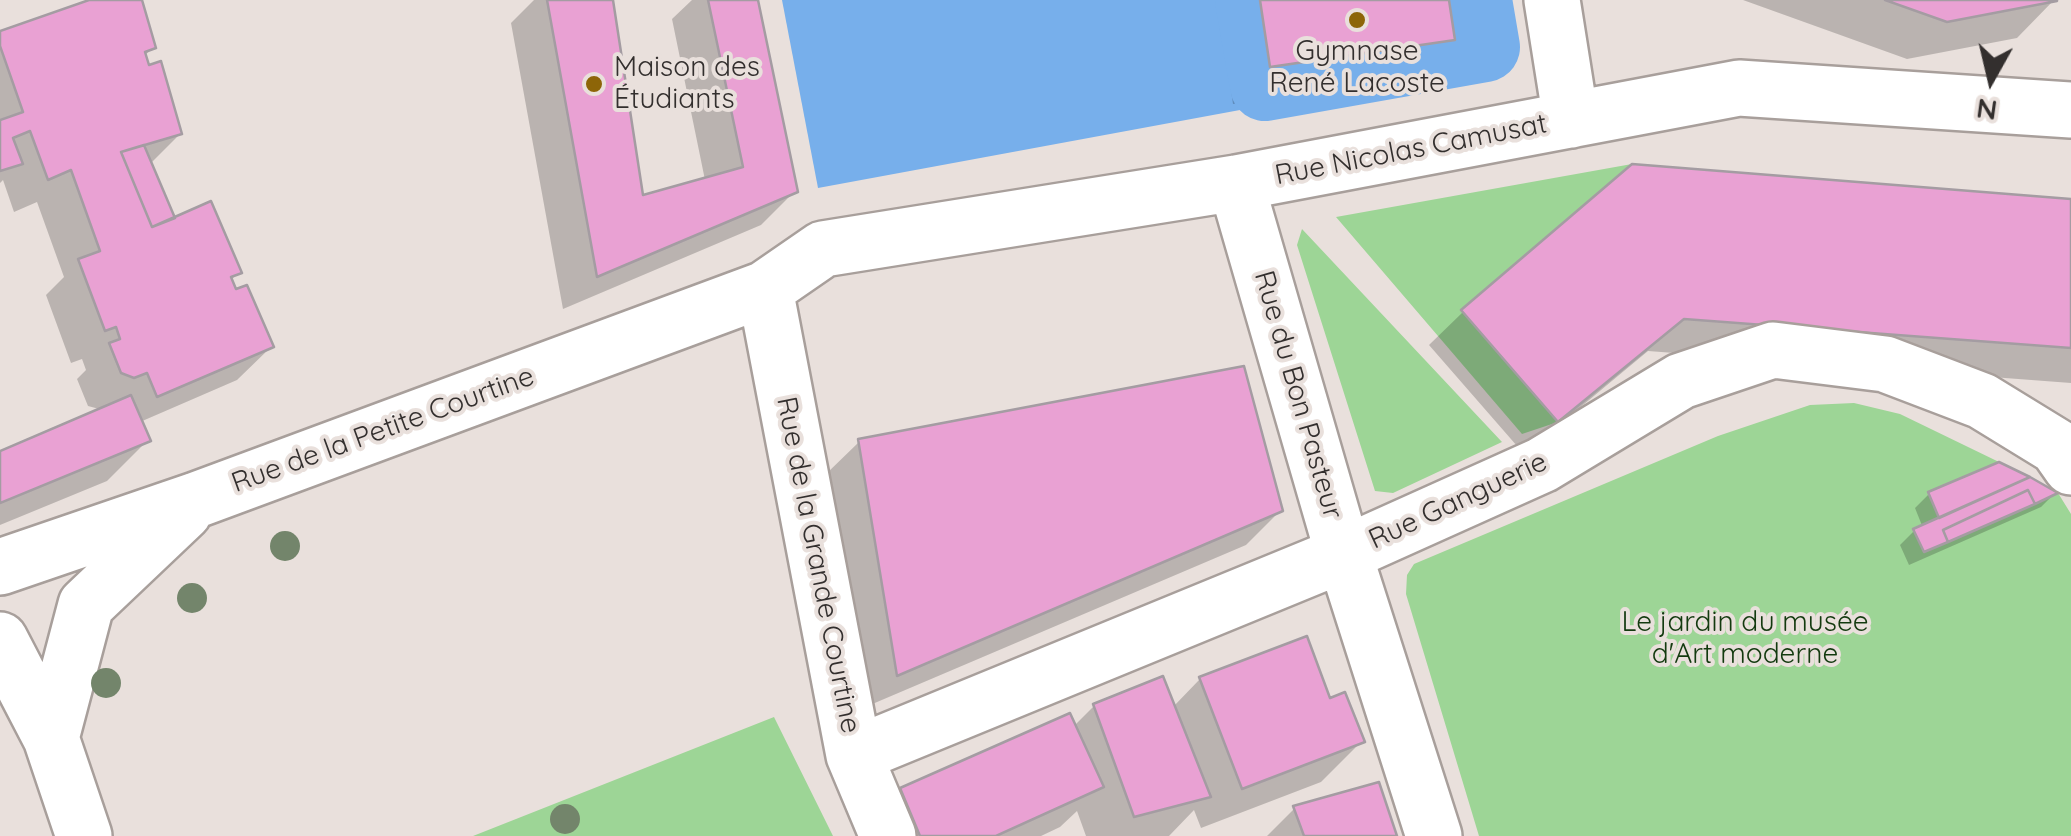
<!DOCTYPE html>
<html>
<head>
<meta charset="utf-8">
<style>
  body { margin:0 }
  #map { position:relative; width:2071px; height:836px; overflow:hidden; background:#e9e0dc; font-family:Quicksand,sans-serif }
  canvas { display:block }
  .north { position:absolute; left:1941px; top:30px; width:100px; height:100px; -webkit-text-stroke:8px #e9e0dc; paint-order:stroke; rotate:188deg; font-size:28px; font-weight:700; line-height:40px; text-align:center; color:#332f2e }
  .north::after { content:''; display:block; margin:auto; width:35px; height:45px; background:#332f2e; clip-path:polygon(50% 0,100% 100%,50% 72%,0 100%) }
</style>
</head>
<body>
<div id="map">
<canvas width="2071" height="836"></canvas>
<div class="north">N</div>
</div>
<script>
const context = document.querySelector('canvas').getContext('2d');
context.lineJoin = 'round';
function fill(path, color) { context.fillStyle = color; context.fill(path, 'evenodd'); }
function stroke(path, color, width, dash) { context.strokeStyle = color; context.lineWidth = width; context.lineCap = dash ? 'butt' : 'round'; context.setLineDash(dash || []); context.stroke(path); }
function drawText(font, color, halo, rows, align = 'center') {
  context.font = font + ' Quicksand,sans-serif'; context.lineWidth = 8; context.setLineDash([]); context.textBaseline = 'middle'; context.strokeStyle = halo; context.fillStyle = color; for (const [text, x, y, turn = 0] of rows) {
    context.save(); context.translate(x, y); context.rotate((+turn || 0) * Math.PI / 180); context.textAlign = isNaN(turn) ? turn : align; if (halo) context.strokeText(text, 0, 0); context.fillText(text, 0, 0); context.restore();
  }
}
const green = new Path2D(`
  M1632 164 1462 310 1558 422 1522 434 1336 217Z
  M1302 229 1502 442 1393 493 1375 491 1297 245Z
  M1854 403 1900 414 1999 462 1928 492 1939 518 1913 529 1924 552 2058 493 2071 514V836H1479L1406 594 1407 575 1414 564 1718 436 1810 405Z
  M774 717 833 836H473Z`);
const water = new Path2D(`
  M782 0H1250L1267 105 818 188Z`);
const shadow = new Path2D(`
  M97 0H139L154 47 144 56 180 134 150 164 174 220 239 272 230 281 271 347 237 380 140 422 148 440 107 481 0 525V454L103 410 88 406 77 379 86 370 82 359 71 363 46 295 64 277 37 202 14 212 3 180 0 183V34Z
  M534 0H610L641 198 705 180 672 19 692 0H755L795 191 761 225 563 309 511 23Z
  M1218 0H1446L1452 40 1414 77 1233 104Z
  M1743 0H2054L2017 38 1907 59Z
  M2071 202V383L1648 351 1524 454 1429 345 1463 312Z
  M859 442 1280 511 1246 545 863 708 825 475Z
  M1929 494H2054L2041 507 1909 565 1900 545 1914 531 1923 528 1915 508Z
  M1200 679 1329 701 1362 741 1321 782 1201 828 1194 810 1169 836H1086L1077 811 1060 827 1041 836H863L861 831 902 790 1074 726 1094 706 1173 707Z
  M1295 808 1394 836H1267Z`);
const canal = new Path2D(`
  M1250 0 1265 86 1485 47 1477 0`);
const building = new Path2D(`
  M89 0H142L156 48 145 52 149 65 161 61 182 134 121 152 152 227 211 201 242 273 231 277 236 289 247 285 274 347 157 397 147 373 134 378 121 373 109 343 120 339 116 327 105 331 78 259 100 251 71 170 48 180 30 131 13 138 23 164 0 171V120L23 112 0 46V31Z
  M547 0H613L643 195 743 167 708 0H758L798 192 597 277Z
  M1260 0H1449L1455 40 1270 67Z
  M1885 0H2057V1L1947 22Z
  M144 145 175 218 152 227 121 152Z
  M1632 164 2071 199V348L1684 319 1558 422 1461 310Z
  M1244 366 1283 511 897 676 858 439Z
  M131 395 151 441 0 503V451Z
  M1999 462 2030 477 1939 518 1928 492Z
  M2030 477 2058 493 2035 504 2028 490 1943 530 1948 542 1924 552 1913 529Z
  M2028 490 2035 504 1948 542 1943 530Z
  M1307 636 1330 698 1345 692 1365 742 1242 789 1199 677Z
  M1163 676 1211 797 1134 817 1093 704Z
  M1070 713 1104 787 996 836H920L900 788Z
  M1379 782 1397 836H1304L1293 806Z`);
const minor = new Path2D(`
  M1552 0 1571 120
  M1236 183 1337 532 1434 836
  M765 289 854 755 888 836
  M0 567 196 500 765 289 823 249 1236 183 1739 88 2071 110
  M0 640 51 738 84 836
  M51 738 86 605 184 512
  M854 755 1344 554 1542 465 1681 381 1773 350 1885 364 1982 401 2057 447 2071 467`);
const trees = [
  [285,546],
  [192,598],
  [106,683],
  [565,819]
];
const markers = [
  [1357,20,10,"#8d6508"],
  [594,84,10,"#8d6508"]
];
const poiNames = [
  ["Gymnase",1357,52],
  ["René Lacoste",1357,84],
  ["Maison des",614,68,"left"],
  ["Étudiants",614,100,"left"]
];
const streetNames = [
  ["Rue Nicolas Camusat",1411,150,-11],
  ["Rue du Bon Pasteur",1298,395,74],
  ["Rue de la Petite Courtine",383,430,-20],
  ["Rue Ganguerie",1458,501,-25],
  ["Rue de la Grande Courtine",818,565,79]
];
const parkNames = [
  ["Le jardin du musée",1745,623],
  ["d'Art moderne",1745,655]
];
fill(green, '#9dd596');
fill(water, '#77afeb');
fill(shadow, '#0003');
stroke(canal, '#77afeb', 70);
fill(building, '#e9a1d3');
stroke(building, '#a49ca2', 2.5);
stroke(minor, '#a89f9b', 60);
stroke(minor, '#fff', 55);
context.fillStyle = '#73856b';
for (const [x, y] of trees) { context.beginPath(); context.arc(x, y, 15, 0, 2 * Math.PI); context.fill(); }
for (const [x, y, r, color] of markers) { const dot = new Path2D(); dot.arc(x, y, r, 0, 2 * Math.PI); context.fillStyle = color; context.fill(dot); stroke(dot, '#e9e0dc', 4); }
drawText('28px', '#332f2e', '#e9e0dc', poiNames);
drawText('28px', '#332f2e', '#e9e0dc', streetNames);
drawText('28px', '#133a0f', '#e9e0dc', parkNames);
</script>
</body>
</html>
